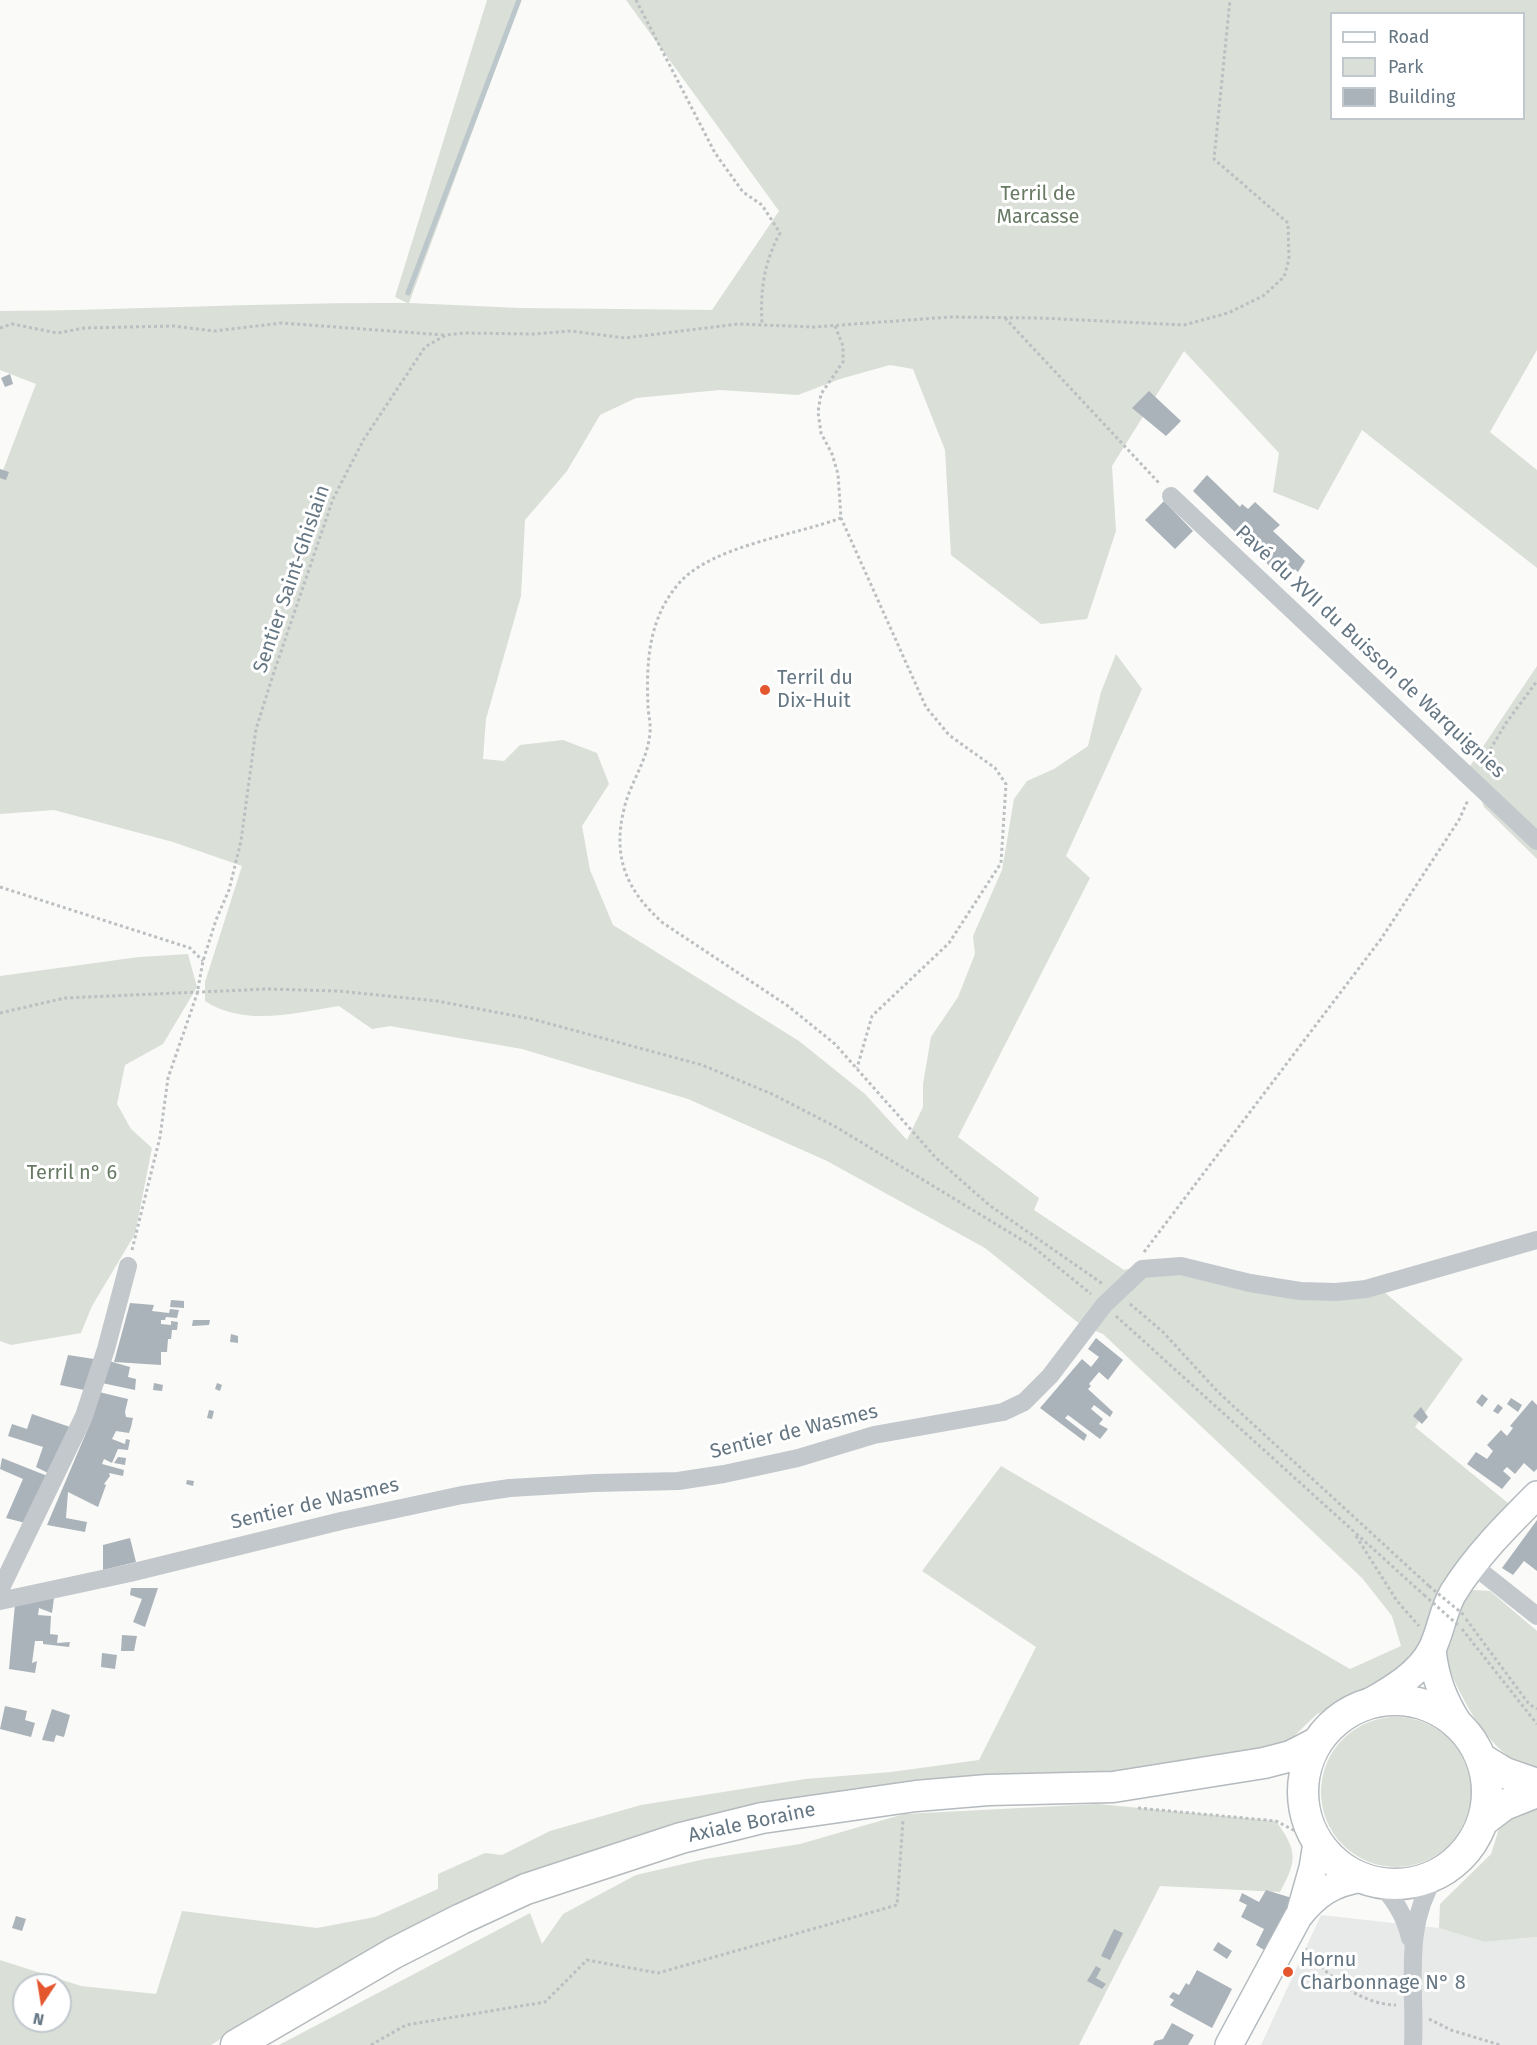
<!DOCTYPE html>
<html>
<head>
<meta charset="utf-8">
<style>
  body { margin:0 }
  #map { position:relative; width:1537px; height:2045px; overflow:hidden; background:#fafaf8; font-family:"Fira Sans",sans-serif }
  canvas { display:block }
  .legend { position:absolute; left:1330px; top:12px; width:195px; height:108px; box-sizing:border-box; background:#fff; border:2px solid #c1c8cd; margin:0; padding:8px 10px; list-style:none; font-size:18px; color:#657683 }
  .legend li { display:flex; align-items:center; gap:12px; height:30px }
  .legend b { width:30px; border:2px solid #c1c8cd }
  .north { position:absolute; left:12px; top:1973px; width:60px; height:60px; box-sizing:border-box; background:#fff; border:2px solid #c1c8cd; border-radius:50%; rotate:192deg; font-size:16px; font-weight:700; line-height:24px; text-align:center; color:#657683 }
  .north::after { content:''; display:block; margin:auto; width:21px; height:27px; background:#e4572e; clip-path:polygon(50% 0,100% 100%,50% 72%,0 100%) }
</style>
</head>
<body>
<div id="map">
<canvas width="1537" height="2045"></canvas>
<ul class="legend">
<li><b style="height:8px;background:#fff"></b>Road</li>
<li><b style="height:16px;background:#dadfd7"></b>Park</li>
<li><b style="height:16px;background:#aab3b9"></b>Building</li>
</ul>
<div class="north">N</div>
</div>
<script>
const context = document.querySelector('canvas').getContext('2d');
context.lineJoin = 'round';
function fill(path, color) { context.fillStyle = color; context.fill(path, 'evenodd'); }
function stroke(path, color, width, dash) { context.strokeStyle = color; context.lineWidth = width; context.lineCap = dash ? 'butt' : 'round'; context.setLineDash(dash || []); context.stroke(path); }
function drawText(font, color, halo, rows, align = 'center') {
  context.font = font + ' "Fira Sans",sans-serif'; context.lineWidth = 6; context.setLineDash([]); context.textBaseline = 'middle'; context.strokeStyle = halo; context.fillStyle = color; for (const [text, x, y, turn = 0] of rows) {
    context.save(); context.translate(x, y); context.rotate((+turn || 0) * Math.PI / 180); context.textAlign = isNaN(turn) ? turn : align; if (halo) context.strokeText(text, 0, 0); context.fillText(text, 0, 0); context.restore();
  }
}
const built = new Path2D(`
  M1321 1915 1439 1928 1484 1942 1537 1937V2045H1261Z`);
const green = new Path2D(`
  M487 0H521L409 303 520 308 712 310 779 211 626 0H1537V350L1490 432 1537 470V568L1362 430 1318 510 1273 492 1279 453 1184 351 1112 466 1116 531 1087 619 1041 624 951 555 945 450 913 369 890 365 840 379 798 395 720 390 636 398 600 415 567 471 525 520 521 596 486 719 483 759 504 761 520 745 563 740 597 753 609 784 582 826 590 870 613 925 799 1041 865 1094 907 1140 923 1107V1084L931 1037 958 997 975 954 973 936 1002 870 1014 799 1027 781 1054 769 1088 746 1101 692 1116 654 1142 689 1066 856 1090 878 958 1137 1039 1198 1034 1210 1124 1270 1169 1258 1291 1282 1377 1286 1463 1359 1415 1427 1514 1508 1426 1639 1386 1683 1352 1701 1317 1714 1292 1738 1256 1754 1169 1769 797 1800 619 1841 485 1890 307 1985 211 2045H0V1960L81 1986 156 1994 182 1911 317 1928 375 1917 438 1889V1874L485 1853 502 1855 550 1831 641 1805 805 1779 891 1772 979 1760 1036 1647 922 1571 1001 1466 1350 1669 1401 1646 1392 1616 1362 1578 1103 1334 1081 1325 985 1248 827 1161 688 1099 522 1049 390 1026 372 1029 339 1006C294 1013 245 1027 205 1001V982L242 866 173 842 54 810 0 814V478L36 384 0 370V311C136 310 271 302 407 303L395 297ZM1332 14H1524V118H1332ZM24 1985H60V2021H24Z
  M1537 666V859L1484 807 1470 766Z
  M188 954 197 987 163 1044 125 1065 117 1104 131 1129 152 1148 135 1234 92 1306 81 1333 11 1345 0 1341V976L139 957Z
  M1474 1590 1490 1591 1537 1631V1769C1530 1766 1521 1765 1515 1761 1479 1738 1453 1683 1440 1644L1467 1592Z
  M1321 1792a75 75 0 1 1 150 0a75 75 0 1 1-150 0Z
  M1098 1804 1276 1821C1297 1851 1298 1859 1280 1892L1160 1886 1079 2045H279L530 1913 542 1944 563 1914 636 1875 705 1859 800 1844 904 1814Z
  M1537 1807V1937L1484 1942 1439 1928 1440 1904 1491 1854 1502 1819Z`);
const stream = new Path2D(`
  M408 293 519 0`);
const building = new Path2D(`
  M10 374 13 384 5 387 1 378Z
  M1149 391 1181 421 1166 436 1132 408Z
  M0 469 9 472 6 480 0 478Z
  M1207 475 1240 507 1242 504 1248 509 1255 502 1280 525 1273 531 1305 561 1298 572 1295 569 1285 581 1193 491Z
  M1164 501 1193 531 1175 549 1145 520Z
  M171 1300 184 1301V1308L170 1307Z
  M130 1303 154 1305 152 1311 169 1313 170 1309 179 1310 177 1318 166 1317 165 1320H161V1324L171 1325V1321L178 1322 177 1330H172L171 1339H168L167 1352H161V1365L114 1362Z
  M193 1320H210L209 1325 192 1326Z
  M231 1334 238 1336V1343L230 1342Z
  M1096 1338 1123 1360 1108 1380 1099 1372 1089 1384 1091 1386 1088 1389 1113 1412 1110 1417 1094 1405 1091 1409 1103 1419 1099 1424 1108 1429 1100 1439 1068 1415 1065 1418 1087 1435 1084 1441 1040 1408 1082 1359 1091 1367 1099 1357 1088 1349Z
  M68 1355 94 1359 89 1391 60 1385Z
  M109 1361 130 1367 128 1377 136 1379 135 1390 102 1383Z
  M154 1383 163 1385 162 1391 153 1390Z
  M217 1383 222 1385 220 1391 215 1389Z
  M99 1392 128 1399 125 1412 126 1417 133 1418 131 1427 129 1433 116 1431 112 1439 125 1444 126 1439 130 1440 128 1450 118 1449 112 1463 104 1459 102 1464 124 1470 123 1476 109 1473 110 1476 104 1484 106 1485 98 1507 68 1492 66 1518 87 1522 85 1532 47 1525 92 1419Z
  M1482 1394 1488 1399 1482 1407 1476 1402Z
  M1511 1398 1522 1405 1518 1412 1507 1404Z
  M1532 1400 1537 1405V1469L1534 1472 1524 1463 1515 1474 1507 1467 1503 1471 1511 1478 1502 1489 1467 1464 1476 1452 1487 1459 1493 1451 1487 1445 1501 1430 1507 1436 1513 1428 1510 1426Z
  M1498 1404 1503 1408 1498 1414 1493 1411Z
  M1421 1407 1428 1417 1422 1424 1413 1416Z
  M209 1410 214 1411 212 1419 207 1418Z
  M32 1414 70 1427 50 1474 36 1467 43 1447 8 1436 12 1424 27 1429Z
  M118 1457 126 1458 125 1465 114 1463Z
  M2 1458 50 1477 29 1524 6 1518 23 1479 0 1469Z
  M187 1480 194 1481 193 1486 186 1484Z
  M1537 1520V1571L1524 1561 1513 1575 1502 1568Z
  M130 1538 136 1562 103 1570V1545Z
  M131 1588H158L145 1627 133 1622 142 1599 130 1595Z
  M54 1598 52 1613 39 1608 38 1615 51 1616 50 1634 58 1635 57 1643 70 1642 69 1647 43 1644V1641H35L32 1663 37 1661 35 1673 9 1669 15 1604Z
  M122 1635 137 1636 134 1651H121Z
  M102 1653 117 1655 115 1669 101 1667Z
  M5 1706 27 1711 25 1720 35 1723 31 1737 0 1729Z
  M52 1709 70 1715 64 1737 56 1735 54 1742 42 1740Z
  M1266 1890 1292 1898 1264 1950 1256 1945 1264 1929 1241 1917 1247 1905 1239 1901 1242 1893 1259 1902Z
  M16 1916 26 1919 22 1931 12 1928Z
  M1114 1929 1123 1933 1110 1960 1101 1956Z
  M1218 1942 1232 1951 1227 1959 1213 1950Z
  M1096 1966 1101 1969 1096 1978 1106 1984 1102 1989 1087 1981Z
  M1197 1970 1232 1989 1212 2028 1170 2005 1174 2000 1169 1997 1173 1992 1179 1995 1186 1983 1189 1985Z
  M1172 2023 1194 2035 1188 2045H1153L1155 2041 1163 2039Z`);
const path = new Path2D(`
  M636 0 715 153 743 192 762 205 780 233C764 262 760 291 762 324
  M1005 318 1159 483
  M835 326 843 346V362L821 394 818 412 821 433 832 454 838 474 841 518 926 707 949 735 995 768 1006 784 1001 863 949 943 872 1016 857 1068
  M0 328 12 324 57 333 85 328 173 326 214 331 282 323 444 335
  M841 518C795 535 714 546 681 581 649 616 646 660 648 705 648 714 651 723 650 732 648 761 630 782 624 809 612 858 627 891 663 923L788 1006 835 1044 936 1158 989 1205 1103 1284
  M1481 765 1506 723 1537 681
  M0 887 190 948 203 961
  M0 1013 65 998 267 989 338 991 437 1001 532 1019 702 1065 772 1094 836 1127 1032 1246 1091 1294
  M132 1250 160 1137 168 1078 197 994 203 961 216 920 229 890 241 841 256 729 273 675 333 499 364 439 425 347 446 335 464 333 534 334 571 331 625 338 738 324 814 327 950 317 1040 318 1184 325 1228 313 1263 296 1284 277 1289 259 1288 223 1214 159 1230 0
  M1144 1252 1381 939 1459 820 1468 800
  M1130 1304 1163 1332 1218 1392 1429 1586
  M1116 1316 1424 1595
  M1356 1536 1397 1601 1419 1626
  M1466 1619 1529 1704 1537 1709
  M1462 1629 1537 1724
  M1138 1808 1276 1821 1299 1833
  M1305 1949C1328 1976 1358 2004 1396 2005
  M1429 2019 1451 2030 1500 2045
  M371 2045 406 2025 545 2002 587 1960 658 1973 897 1905 903 1820`);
const street = new Path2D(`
  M1171 496 1537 841
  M1474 1566 1537 1616
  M0 1590 84 1416 106 1349 128 1266
  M0 1601 130 1573 341 1521 462 1495 510 1488 595 1483 678 1481 724 1474 798 1458 874 1435 1003 1412 1024 1402 1050 1376 1104 1305 1142 1269 1181 1266 1250 1283 1300 1291 1336 1292 1366 1289 1537 1240
  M1379 1883C1395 1900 1405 1916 1410 1938
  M1413 2045C1416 1986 1402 1927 1436 1875`);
const secondary = new Path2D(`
  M1432 1650C1435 1678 1443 1699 1458 1723
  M1370 1702C1393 1689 1420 1673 1432 1649 1441 1631 1443 1610 1453 1593 1476 1556 1507 1525 1537 1495
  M1301 1910 1313 1868 1317 1843
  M1229 2045 1298 1917C1316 1893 1333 1883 1362 1878`);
const primary = new Path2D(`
  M1303 1792a92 92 0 1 1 184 0a92 92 0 1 1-184 0Z
  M1482 1759 1505 1773 1537 1784
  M1483 1821 1504 1805 1537 1792
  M236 2045 394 1953 461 1919 526 1889 681 1838 762 1818 916 1796 988 1790 1113 1787 1264 1763 1291 1756 1316 1743`);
const pathBridge = new Path2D(`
  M1429 1586 1464 1615
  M1424 1595 1458 1625`);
const markers = [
  [765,690,6,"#e4572e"],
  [1288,1972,6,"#e4572e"]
];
const parkNames = [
  ["Terril de",1038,194],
  ["Marcasse",1038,217],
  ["Terril n° 6",72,1173]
];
const streetNames = [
  ["Sentier Saint-Ghislain",292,579,-71],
  ["Pavé du XVII du Buisson de Warquignies",1370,652,43],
  ["Sentier de Wasmes",794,1432,-14],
  ["Sentier de Wasmes",315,1504,-13],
  ["Axiale Boraine",752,1823,-12]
];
const poiNames = [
  ["Terril du",777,678],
  ["Dix-Huit",777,701],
  ["Hornu",1300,1960],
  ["Charbonnage N° 8",1300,1983]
];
fill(built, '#e8e9e9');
fill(green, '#dadfd7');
stroke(stream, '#bbc7cb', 5);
fill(building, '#aab3b9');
stroke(secondary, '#b3babf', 30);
stroke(primary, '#b5babe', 33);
stroke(path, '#bbbfc2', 3, [3, 3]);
stroke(street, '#c3c8cc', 18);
stroke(secondary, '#fff', 27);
stroke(primary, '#fff', 30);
stroke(pathBridge, '#bbbfc2', 3, [3, 3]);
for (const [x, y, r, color] of markers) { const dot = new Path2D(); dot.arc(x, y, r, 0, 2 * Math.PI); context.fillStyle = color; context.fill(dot); stroke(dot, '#fff', 2); }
drawText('20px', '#687a64', '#fff', parkNames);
drawText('20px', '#657683', '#fff', streetNames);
drawText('20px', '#657683', '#fff', poiNames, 'left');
</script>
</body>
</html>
